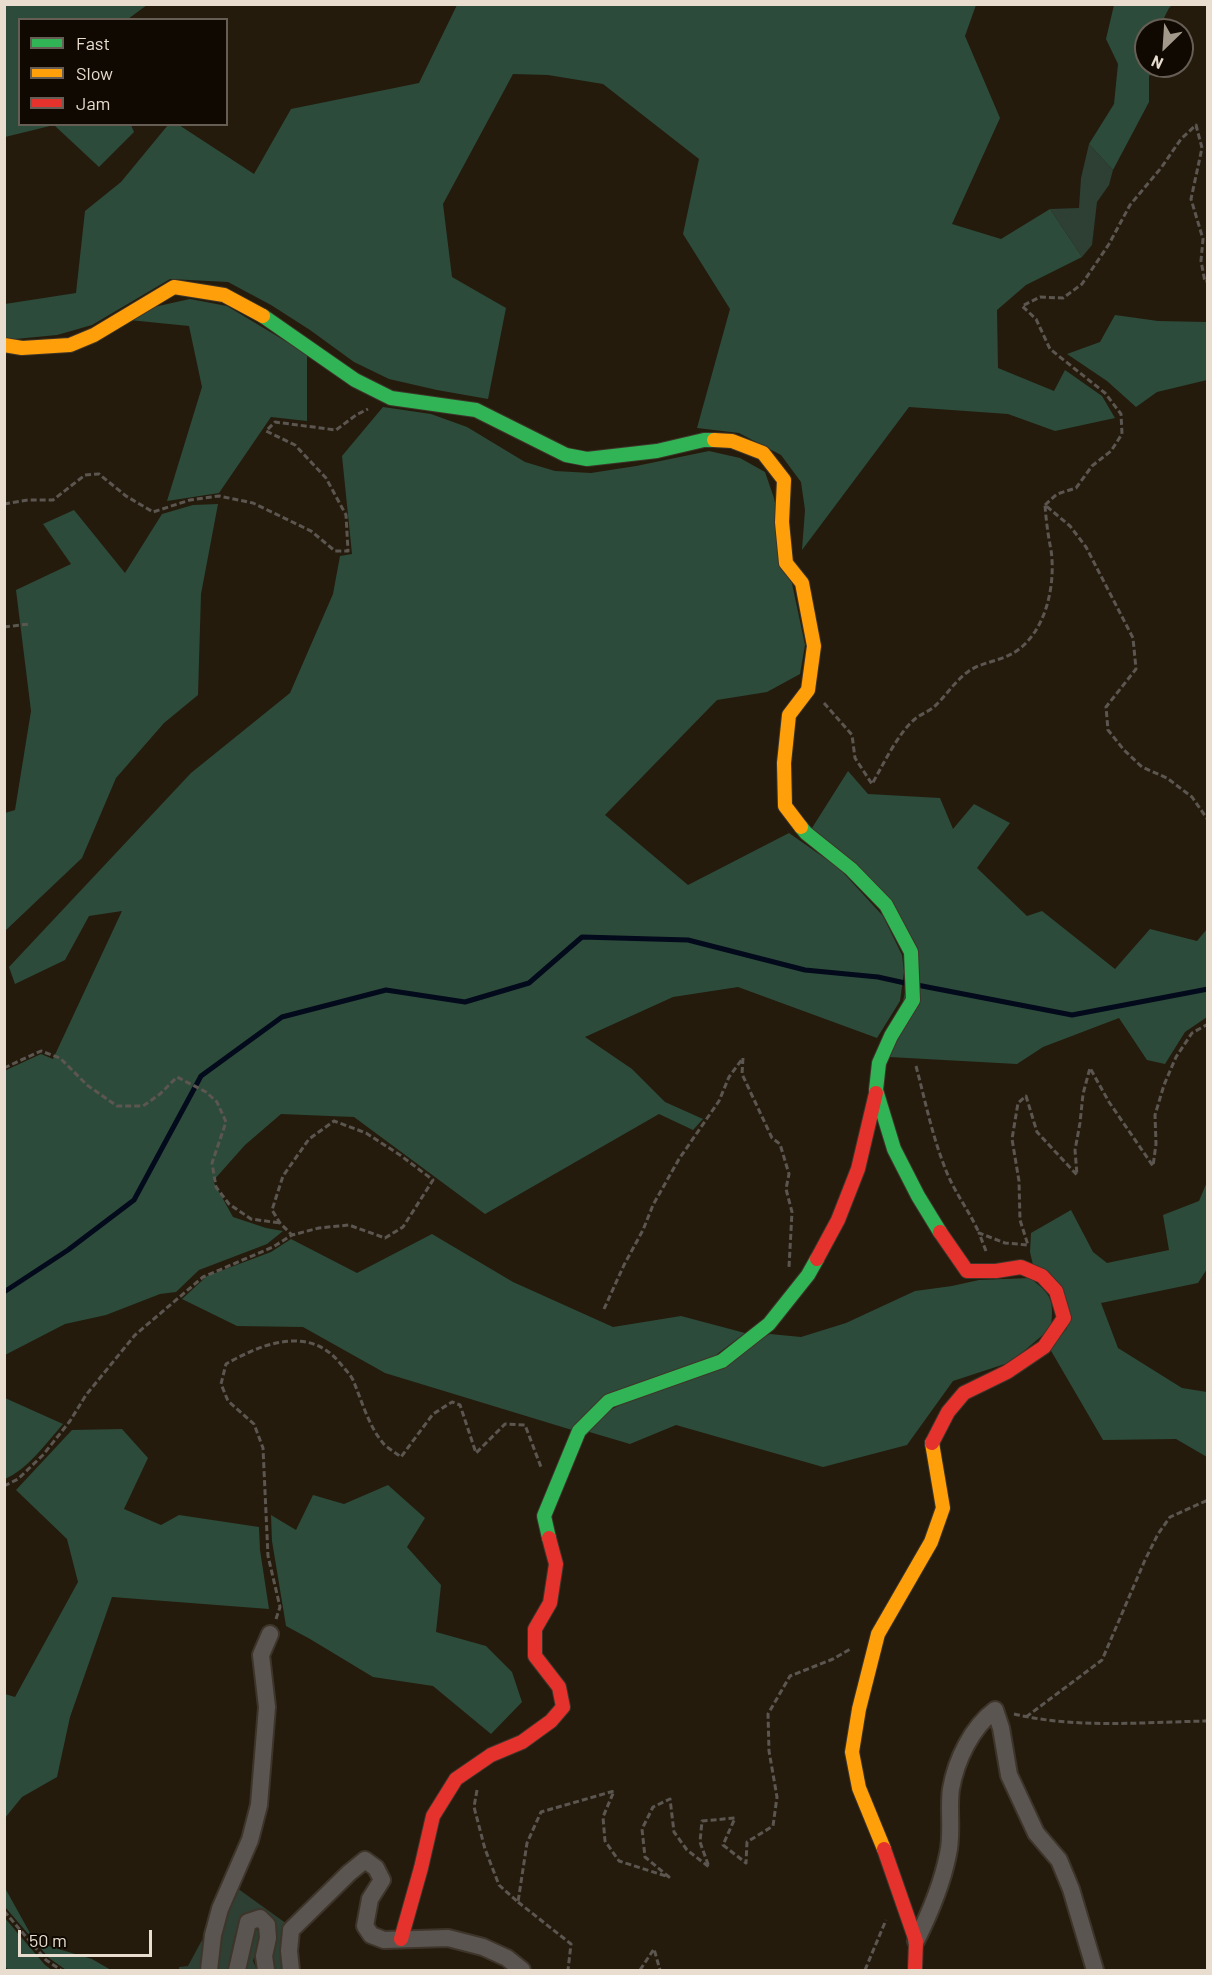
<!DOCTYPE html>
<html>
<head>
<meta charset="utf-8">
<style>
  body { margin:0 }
  #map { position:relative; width:1212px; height:1975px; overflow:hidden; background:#241b0d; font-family:Barlow,sans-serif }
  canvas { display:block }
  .frame { position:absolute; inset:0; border:6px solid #e8ddce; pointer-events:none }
  .legend { position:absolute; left:18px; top:18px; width:210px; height:108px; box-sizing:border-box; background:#100902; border:2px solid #665e54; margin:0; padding:8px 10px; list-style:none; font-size:18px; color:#e8ddce }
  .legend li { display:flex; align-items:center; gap:12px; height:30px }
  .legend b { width:30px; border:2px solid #665e54 }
  .north { position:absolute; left:1134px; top:18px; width:60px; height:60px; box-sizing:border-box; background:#100902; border:2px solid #665e54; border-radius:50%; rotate:205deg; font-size:16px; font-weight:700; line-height:24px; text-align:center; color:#e8ddce }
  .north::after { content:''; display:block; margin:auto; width:21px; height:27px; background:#a3998a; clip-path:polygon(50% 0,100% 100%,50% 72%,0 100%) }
  .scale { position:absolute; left:18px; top:1930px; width:134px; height:27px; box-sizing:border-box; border:3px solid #e8ddce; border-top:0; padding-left:8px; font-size:18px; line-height:21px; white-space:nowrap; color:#e8ddce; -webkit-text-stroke:4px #100902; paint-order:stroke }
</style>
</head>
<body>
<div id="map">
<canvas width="1212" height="1975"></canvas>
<div class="frame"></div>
<ul class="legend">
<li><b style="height:8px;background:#30b455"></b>Fast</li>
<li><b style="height:8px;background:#ff9f0a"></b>Slow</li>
<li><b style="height:8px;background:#e5322d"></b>Jam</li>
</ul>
<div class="north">N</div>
<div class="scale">50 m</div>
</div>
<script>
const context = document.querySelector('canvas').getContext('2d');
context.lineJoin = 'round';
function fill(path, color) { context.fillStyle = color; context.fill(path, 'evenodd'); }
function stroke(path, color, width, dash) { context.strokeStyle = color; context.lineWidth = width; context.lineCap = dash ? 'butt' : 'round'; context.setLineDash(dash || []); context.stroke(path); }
const green = new Path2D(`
  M1089 144 1113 170 1109 185 1097 202 1092 245 1082 257 1050 209 1079 208 1081 178Z
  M237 1888 287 1924 284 1970H274L270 1918 257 1910 244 1914C232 1936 233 1947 229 1970H218L220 1924Z
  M254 1928 262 1933 253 1961 257 1970H243Z
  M202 1940V1962L200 1970H179V1967L188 1966Z`);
const forest = new Path2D(`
  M4 5H147L128 19 20 20V124L131 125 134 132 99 167 54 125 5 137Z
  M457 5H976L965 36 1000 118 952 224 1001 239 1050 209 1082 257 1026 285 997 310 998 368 1054 391 1065 370 1102 396 1115 418 1055 431 1008 414 909 407 802 550 805 510 801 482 781 455 739 433 697 428 730 309 683 234 699 159 603 84 548 75 513 74 443 204 452 277 506 308 488 399 437 390 389 379 354 362 310 330 271 305 228 282 170 279 92 325 57 335 5 340V304L76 293 85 211 121 182 168 125H179L254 174 291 109 419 83Z
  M1114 5H1172L1169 8 1158 30H1146V66H1159L1149 76V102L1113 170 1089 144 1114 104 1118 64 1106 39Z
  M190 299 227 306 307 354V421L271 417 219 493 167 501 202 387 189 326 129 320 154 307Z
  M1115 315 1158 321 1207 322V380L1157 392 1136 407 1107 381 1067 354 1100 342Z
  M383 407 431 414 467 427 525 462 555 471 591 473 636 466 709 451 740 458 765 472 774 498 805 645 800 674 767 692 717 700 605 815 688 885 789 833 839 868 883 916 902 955 904 972 900 1001 877 1038 738 987 673 997 585 1037 632 1069 665 1102 703 1119 693 1130 659 1114 485 1214 354 1117 281 1114 245 1145 213 1181 233 1217 266 1228 283 1231 267 1244 199 1270 176 1292 160 1294 106 1315 65 1324 5 1355 4 1071 41 1054 53 1059 122 911 89 916 65 960 15 984 9 967 191 773 290 693 333 594 340 556 352 554 342 456Z
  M218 504 201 594 198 695 164 723 116 778 82 858 5 931V813L15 810 31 711 16 590 71 564 43 524 74 510 125 573 162 514 193 505Z
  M848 771 868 794 940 798 953 829 974 804 1010 823 977 868 1027 916 1042 911 1115 969 1150 929 1197 941 1207 929V1017L1185 1032 1165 1064 1147 1060 1119 1018 1043 1047 1017 1064 889 1057 916 949 812 828Z
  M1207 1182V1269L1198 1283 1101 1303 1118 1348 1182 1388 1207 1392V1457L1176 1439 1103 1440 1050 1349 1067 1328 1033 1265 1030 1252 1031 1233 1071 1210 1093 1252 1107 1263 1169 1250 1163 1215 1199 1201Z
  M432 1234 513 1282 613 1327 681 1316 745 1333 716 1355 572 1430 385 1373 303 1327 237 1326 182 1299 207 1276 271 1252 291 1239 357 1273Z
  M1030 1278C1052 1295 1054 1300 1051 1328L1011 1362 953 1381 907 1445 823 1467 676 1425 630 1444 586 1431 613 1404 770 1334 801 1337 846 1323 915 1291 952 1286 979 1280Z
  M5 1398 63 1424C47 1442 27 1470 5 1479Z
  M122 1429 148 1458 124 1509 161 1525 179 1515 259 1527 260 1550 269 1609 112 1597 70 1717 57 1777 22 1797 5 1818V1694L15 1697 78 1582 67 1539 16 1490 72 1430Z
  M388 1485 425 1518 407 1547 441 1585 436 1632 486 1646 512 1672 522 1702 491 1734 433 1686 373 1677 310 1639 286 1626 272 1541 271 1515 296 1530 313 1495 344 1504Z
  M5 1888 35 1942 92 1959 111 1970H66L49 1958 5 1907Z
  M4 1917 45 1965 52 1970H8L5 1966Z`);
const stream = new Path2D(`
  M917 985 1072 1015 1208 989
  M4 1292 68 1250 134 1200 201 1076 282 1017 386 990 465 1002 529 983 582 937 688 940 805 970 878 977 905 983`);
const path = new Path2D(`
  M4 504 28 500H53L85 475 99 474 126 496 153 512 190 500 219 496 253 503 311 531 335 551H348L346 515 326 478 295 445 266 431 275 422 336 430 356 415 368 409
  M1045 505 1057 494 1076 488 1092 466 1111 451 1122 434 1121 414 1105 393 1050 349 1036 319 1022 306 1040 297 1063 298 1082 284 1109 244 1130 205 1161 168 1181 139 1196 125 1202 148 1191 199 1203 239 1201 261 1205 282 1208 281
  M4 627 29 624
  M824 703 852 735 855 758 872 784C883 765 898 733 915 719 922 713 931 711 937 704 948 693 956 680 969 671 982 662 1001 661 1015 652 1046 632 1056 585 1051 550 1048 535 1046 520 1045 505L1070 526 1086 547 1133 638 1136 669 1106 707 1108 730 1124 750 1142 767 1167 778 1192 797 1208 820
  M916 1066C925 1100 932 1135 945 1168 954 1192 969 1210 979 1233
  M4 1068 41 1051 60 1058 87 1085 117 1106H143L160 1094 177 1077 206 1092 217 1102 226 1122 212 1163 216 1187 229 1204 251 1219 280 1223
  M986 1251 979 1233 1005 1243 1028 1245 1020 1220 1019 1181 1012 1139 1018 1103 1026 1096 1037 1132 1077 1175 1075 1150 1080 1123 1083 1094 1090 1068 1109 1102 1153 1166 1156 1144 1155 1115 1164 1085 1176 1057 1192 1033 1208 1024
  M604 1309 624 1265 643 1230 653 1205 679 1159 719 1101 729 1077 743 1058 742 1074 772 1138 780 1144 789 1174 786 1189 792 1212 789 1267
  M4 1486 18 1479 43 1455 70 1421 86 1395 135 1335 203 1277 273 1247 292 1235 319 1228 349 1225 385 1238 403 1227 433 1180 400 1155 366 1133 334 1121 309 1139 283 1176 272 1210 280 1223 292 1235
  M1208 1545V1553
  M276 1619 280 1607 268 1556 263 1448 254 1424 228 1401 221 1384 226 1364C261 1344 308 1325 339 1362 344 1368 350 1374 353 1380 362 1401 368 1425 383 1443 387 1448 395 1452 401 1457L433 1414 452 1402 460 1405 476 1453 505 1424 525 1425 541 1467
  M1014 1714C1077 1729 1144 1722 1208 1721
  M1026 1717 1102 1660 1145 1560 1158 1534 1170 1517 1208 1500
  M477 1790 474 1807 485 1849 499 1885 518 1902 527 1843 541 1812 614 1791 603 1817 605 1841 619 1861 669 1877 645 1857 642 1829 653 1807 670 1799 674 1832 687 1850 709 1867 700 1842 702 1821 735 1818 723 1845 746 1863 747 1842 773 1826 777 1797 769 1751 768 1714 790 1676 833 1659 852 1648
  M518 1902 571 1944 568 1970
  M4 1911 46 1960 61 1970
  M640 1970 654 1949 660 1970
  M865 1970 886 1920`);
const street = new Path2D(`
  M916 1941C930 1913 942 1885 948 1854 953 1833 948 1810 951 1789 956 1760 972 1727 995 1710L1001 1728 1009 1775 1036 1833 1059 1860 1071 1889 1095 1970
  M209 1970 213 1935 220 1909 250 1840 259 1805 267 1707 261 1655 270 1634
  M237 1970 248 1922 260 1918 267 1925 268 1938 264 1956 266 1970
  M291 1970 289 1951 291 1930 349 1873 365 1860 376 1868 382 1880 370 1899 365 1926 371 1935 384 1940 448 1938 483 1947 507 1958 522 1970`);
const fast = new Path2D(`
  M263 316 355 380 391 398 476 410 566 455 587 459 657 451 704 440H714
  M801 827 806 833 851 869 886 905 911 952 913 1000 891 1036 879 1063 876 1090 894 1149 918 1196 940 1232
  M549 1538 544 1516 579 1431 609 1401 722 1361 769 1324 808 1275 817 1259`);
const slow = new Path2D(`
  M4 345 22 348 70 345 94 335 174 287 224 295 263 316
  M714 440 732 441 763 453 784 480 782 522 786 563 802 583 814 646 808 690 789 715 784 763 785 806 801 827
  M884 1849 859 1788 852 1752 859 1709 878 1634 931 1542 943 1508 932 1443`);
const jam = new Path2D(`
  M817 1259 838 1220 858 1169 876 1093
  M932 1443 948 1412 964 1393 1007 1372 1044 1347 1064 1318 1056 1291 1042 1276 1021 1267 996 1271H967L940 1232
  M884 1849 916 1941 915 1970
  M401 1939 421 1868 433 1816 456 1779 491 1755 522 1742 551 1721 563 1707 559 1687 535 1656V1629L550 1603 556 1564 549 1538`);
fill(green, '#2e3f34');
fill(forest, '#2d4b3a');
stroke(stream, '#030a1b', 5);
stroke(street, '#3e352a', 20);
stroke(fast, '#3e352a', 16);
stroke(slow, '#3e352a', 16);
stroke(jam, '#3e352a', 16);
stroke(path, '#5c5650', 3, [6, 3]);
stroke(street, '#5b5551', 16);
stroke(fast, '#30b455', 14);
stroke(slow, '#ff9f0a', 14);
stroke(jam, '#e5322d', 14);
</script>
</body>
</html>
